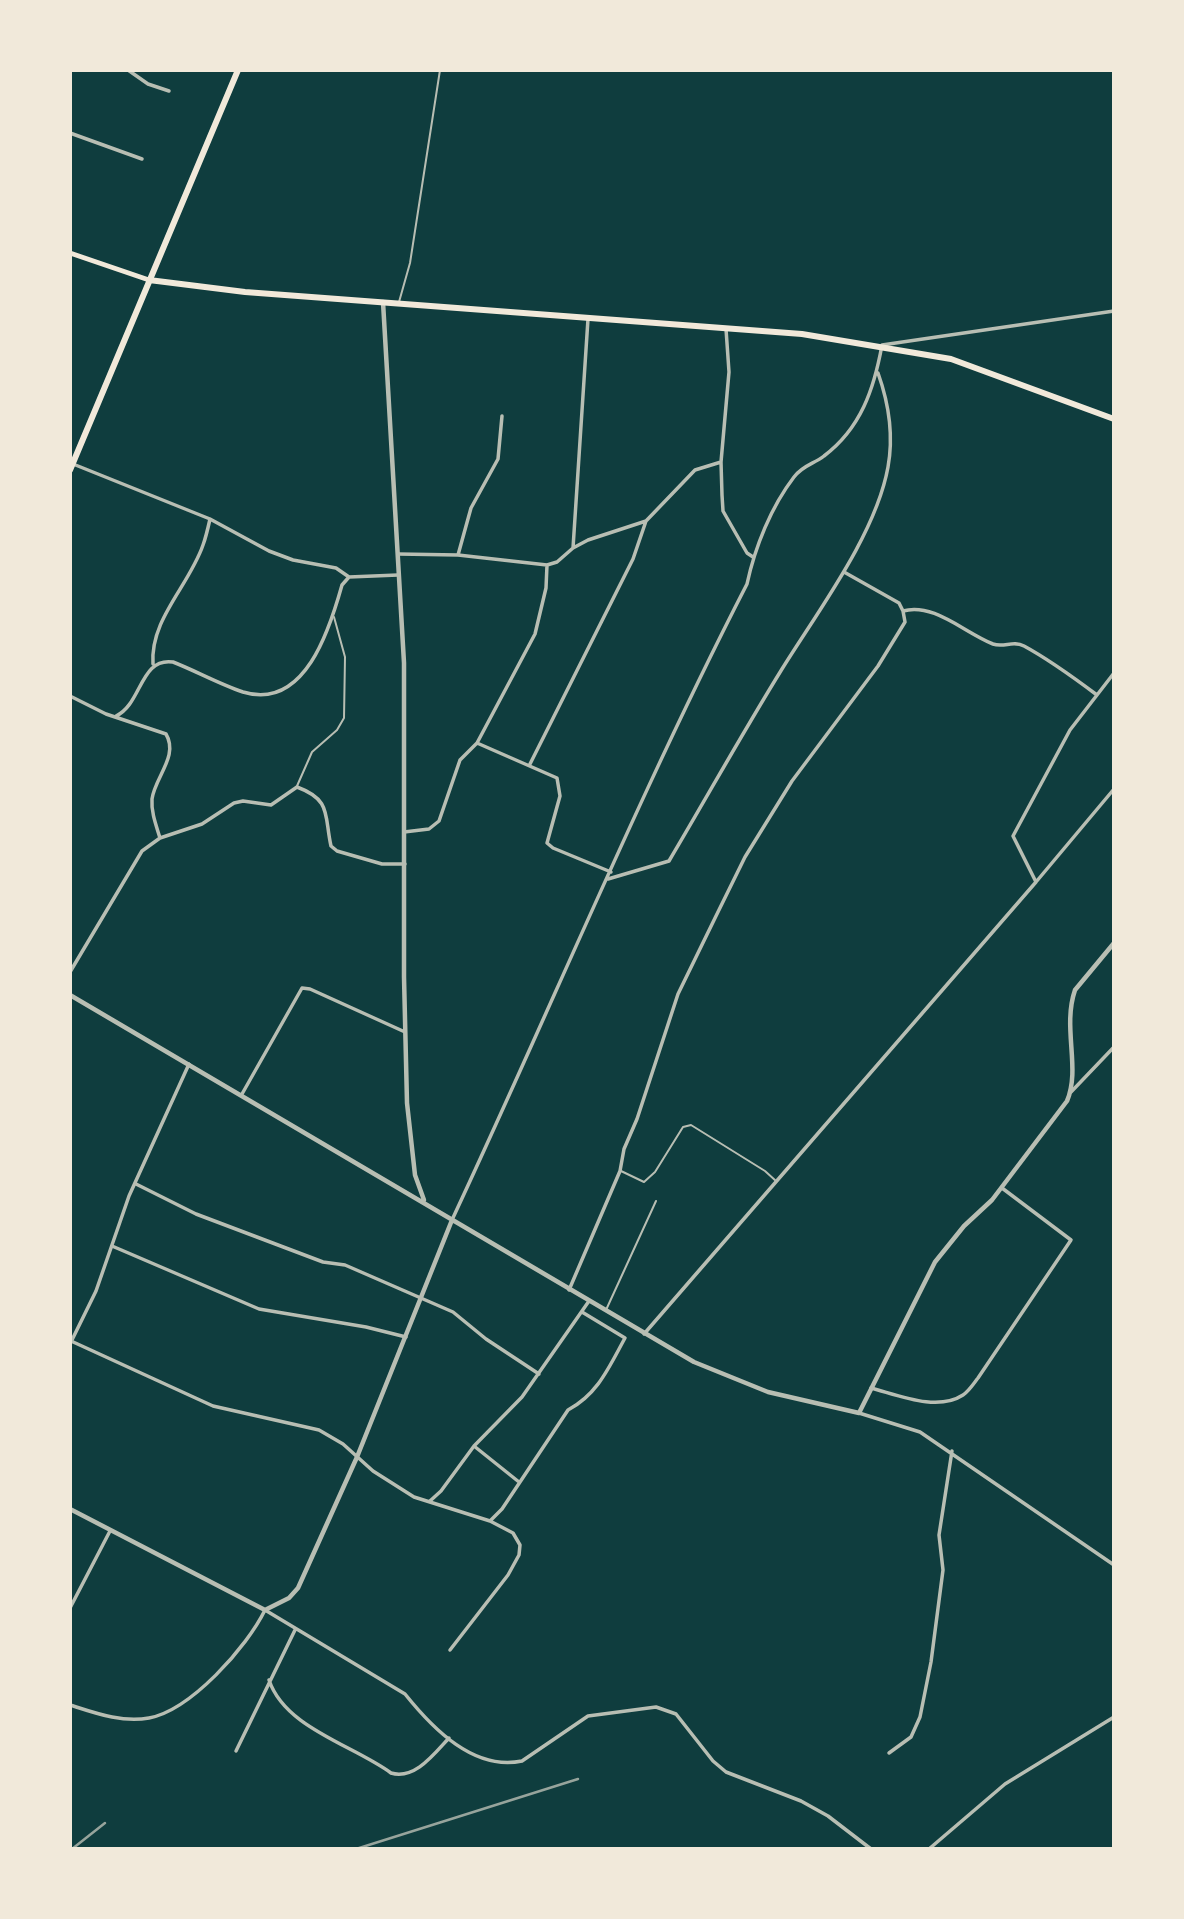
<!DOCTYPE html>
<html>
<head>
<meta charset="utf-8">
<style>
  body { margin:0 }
  #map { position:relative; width:1184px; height:1919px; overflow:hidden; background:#0f3d3e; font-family:"PT Sans",sans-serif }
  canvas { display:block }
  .frame { position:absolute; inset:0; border:72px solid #f1e9da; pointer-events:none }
</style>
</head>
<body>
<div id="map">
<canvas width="1184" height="1919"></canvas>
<div class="frame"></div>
</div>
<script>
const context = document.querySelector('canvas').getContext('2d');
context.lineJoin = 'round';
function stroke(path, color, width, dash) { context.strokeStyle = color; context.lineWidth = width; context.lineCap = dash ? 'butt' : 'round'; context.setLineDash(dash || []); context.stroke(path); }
const service = new Path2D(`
  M399 302 410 263 440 70
  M297 786 312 752 337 730 344 718 345 657 334 617
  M621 1171 644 1182 655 1172 683 1127 691 1125 765 1171 776 1181
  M606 1310 656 1201`);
const minor = new Path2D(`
  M128 70 148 84 169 91
  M70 133 142 159
  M726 329 729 372 721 462 722 495 723 511 747 553 753 557
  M73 464 210 519 269 551 293 560 336 568 349 577
  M573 548 588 319
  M398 554 458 555 547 565 557 562 573 548 588 540 646 521 695 470 721 462
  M458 555 471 508 498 459 502 416
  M844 572 899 603 903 611C933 602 965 633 993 644 1004 648 1013 640 1024 646 1050 660 1073 677 1097 695
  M153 664C150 619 189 586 203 545 206 537 208 528 210 519
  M70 696 106 714 166 734C179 756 155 777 152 799 151 812 156 825 160 838
  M116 716C142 704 140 657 173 662 196 671 219 684 243 692 305 711 330 628 342 585L349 577 398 575
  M477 743 557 778 560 796 547 843 553 848 611 872
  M530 764 633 559 646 521
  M404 832 429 829 439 821 460 760 477 743 535 634 546 588 547 565
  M608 879 669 861C707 797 743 732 782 669 818 611 876 534 888 467 894 434 889 404 878 373
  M1036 882 1114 789
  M70 972 142 851 160 838 202 824 234 803 243 801 271 805 297 787C332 800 324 815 331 846L337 851 382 864H405
  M1071 1092 1114 1047
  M242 1094 302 988 310 989 405 1032
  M136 1184 196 1214 323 1262 345 1265 453 1312 486 1339 539 1374
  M452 1220C551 1008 640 792 747 584 755 547 771 507 794 477 803 465 814 464 824 456 861 428 874 389 882 345L1114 311
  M112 1246 259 1309 366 1327 406 1337
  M569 1290 620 1171 624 1149 637 1119 678 994 716 916 745 857 792 781 878 666 905 622 903 611
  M644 1334 1036 882 1013 836 1070 730 1114 673
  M71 1341 213 1406 319 1430 343 1444 373 1471 414 1497 490 1521 513 1533 520 1545 519 1555 508 1575 450 1650
  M70 1344 96 1291 129 1196 189 1064
  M871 1388C898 1395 937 1412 963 1395 969 1391 974 1383 978 1378L1071 1240 1002 1188
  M859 1413 920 1432 1114 1565
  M474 1446 519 1482
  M430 1501 441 1491 474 1446 522 1397 589 1301
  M490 1521 502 1509 568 1410C598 1394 609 1367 625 1338L582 1312
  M70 1608 110 1531
  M269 1680C285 1728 353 1745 391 1773 415 1780 434 1754 449 1738
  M70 1705C95 1713 122 1723 149 1718 191 1710 247 1647 265 1610L405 1694C433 1729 474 1771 522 1761L588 1716 656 1707 676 1714 713 1761 726 1772 801 1801 828 1816 871 1849
  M236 1751 295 1630
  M889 1753 911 1737 920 1717 931 1662 943 1570 939 1535 952 1451
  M929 1849 1005 1784 1114 1717`);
const tertiary = new Path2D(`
  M383 302 404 663V977L407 1103 415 1175 424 1200
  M70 995 694 1362 768 1392 859 1413 935 1262 964 1226 992 1200 1067 1101C1081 1068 1062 1028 1075 990L1114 943
  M70 1509 265 1610 289 1598 298 1588 357 1457 452 1220`);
const secondary = new Path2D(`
  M70 253 149 280`);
const primary = new Path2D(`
  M149 280 245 292 802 334 951 359 1114 419
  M70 470 238 70`);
const rail = new Path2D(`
  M72 1849 105 1823
  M356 1849 578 1779`);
stroke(service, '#b8beb3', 2);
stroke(minor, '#b8beb3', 3.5);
stroke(tertiary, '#b8beb3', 4.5);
stroke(secondary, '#f1e9da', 5);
stroke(primary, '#f1e9da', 6);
stroke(rail, '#97a49c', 2.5);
</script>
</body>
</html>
